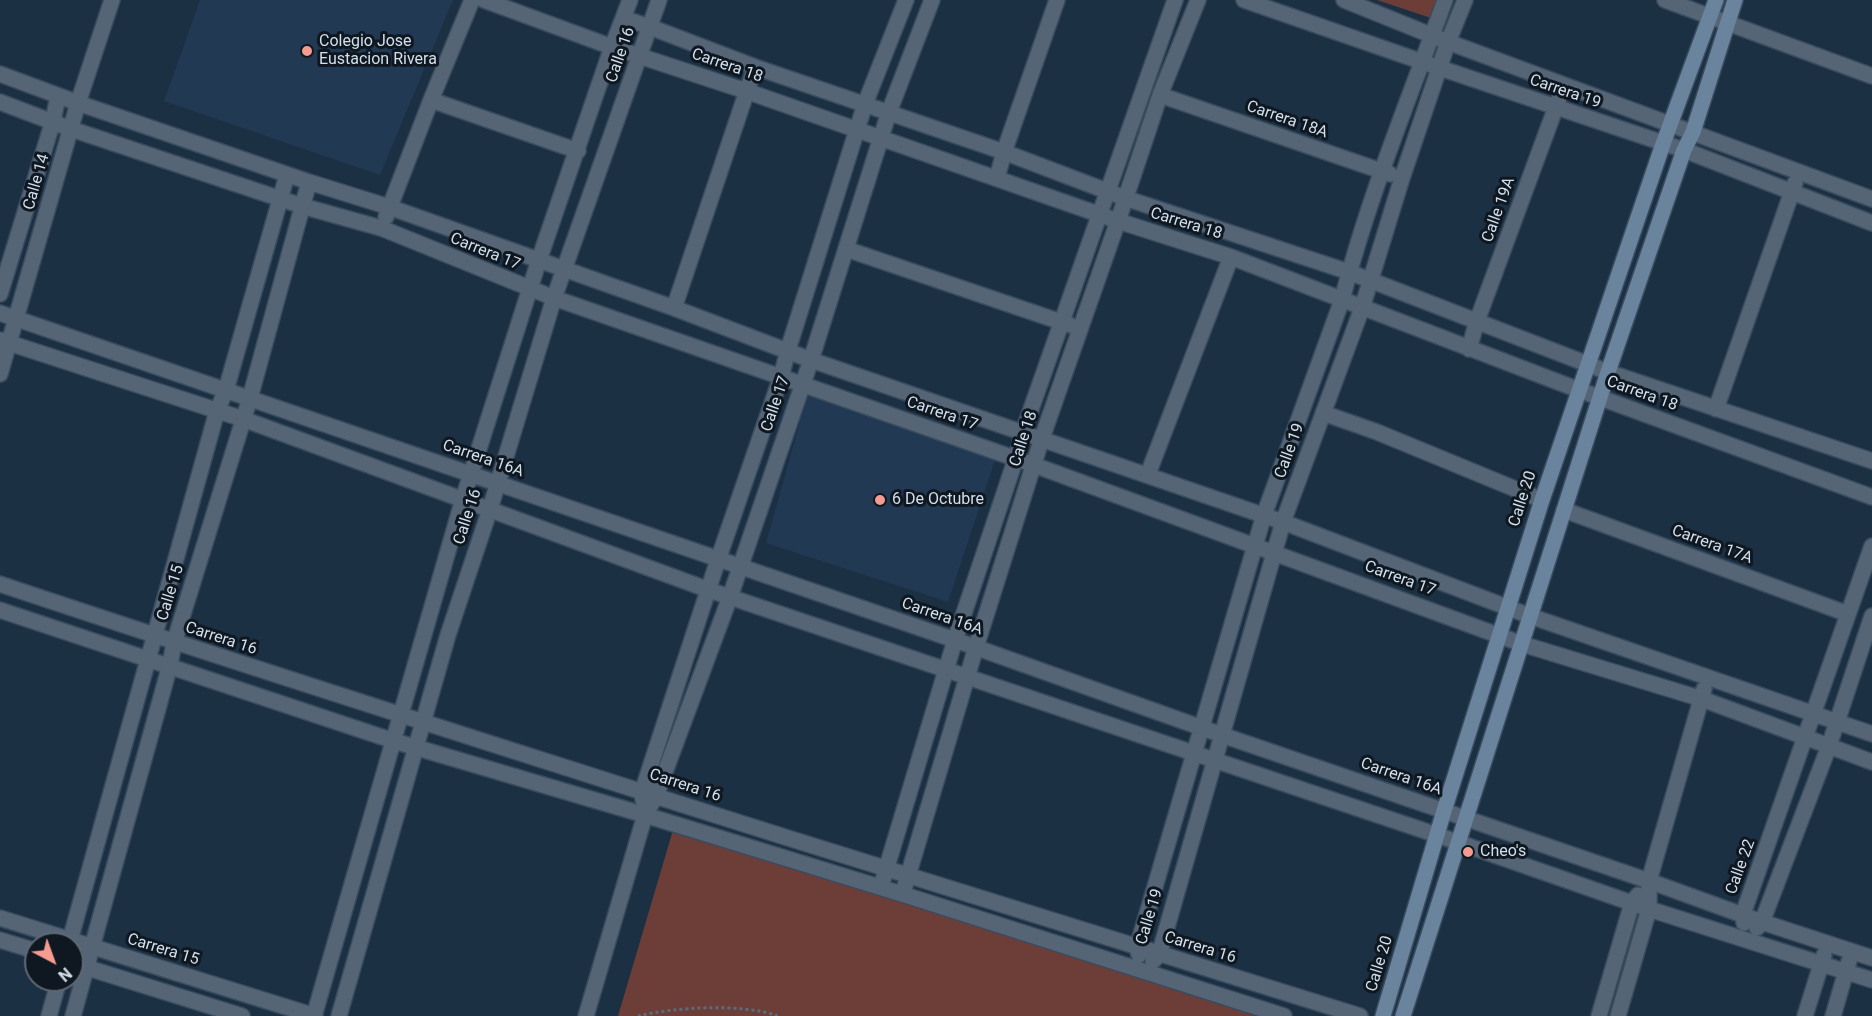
<!DOCTYPE html>
<html>
<head>
<meta charset="utf-8">
<style>
  body { margin:0 }
  #map { position:relative; width:1872px; height:1016px; overflow:hidden; background:#1c3044; font-family:Roboto,sans-serif }
  canvas { display:block }
  .north { position:absolute; left:24px; top:932px; width:60px; height:60px; box-sizing:border-box; background:#0f1821; border:2px solid #5d6872; border-radius:50%; rotate:139deg; font-size:16px; font-weight:700; line-height:24px; text-align:center; color:#d2dfec }
  .north::after { content:''; display:block; margin:auto; width:21px; height:27px; background:#f59c91; clip-path:polygon(50% 0,100% 100%,50% 72%,0 100%) }
</style>
</head>
<body>
<div id="map">
<canvas width="1872" height="1016"></canvas>
<div class="north">N</div>
</div>
<script>
const context = document.querySelector('canvas').getContext('2d');
context.lineJoin = 'round';
function fill(path, color) { context.fillStyle = color; context.fill(path, 'evenodd'); }
function stroke(path, color, width, dash) { context.strokeStyle = color; context.lineWidth = width; context.lineCap = dash ? 'butt' : 'round'; context.setLineDash(dash || []); context.stroke(path); }
function drawText(font, color, halo, rows, align = 'center') {
  context.font = font + ' Roboto,sans-serif'; context.lineWidth = 6; context.setLineDash([]); context.textBaseline = 'middle'; context.strokeStyle = halo; context.fillStyle = color; for (const [text, x, y, turn = 0] of rows) {
    context.save(); context.translate(x, y); context.rotate((+turn || 0) * Math.PI / 180); context.textAlign = isNaN(turn) ? turn : align; if (halo) context.strokeText(text, 0, 0); context.fillText(text, 0, 0); context.restore();
  }
}
const built = new Path2D(`
  M200 0H453L380 175 164 101Z
  M808 393 996 457 948 602 766 543Z`);
const green = new Path2D(`
  M1377 0H1437L1431 18Z
  M673 830 1264 1016H618Z`);
const path = new Path2D(`
  M638 1016C675 1007 742 1003 778 1016`);
const street = new Path2D(`
  M484 0 612 47 746 91 1118 221 1231 257 1579 390 1872 497
  M1244 0 1440 68 1684 150 1872 223
  M1344 0 1448 42 1872 199
  M1665 0 1872 76
  M623 18 650 27 755 67 1004 152 1125 198 1349 272 1608 372 1872 461
  M0 74 78 103 309 182 389 207 674 308 811 360 1283 522 1530 616 1872 734
  M1160 95 1390 174
  M431 100 578 151
  M0 102 71 129 302 206 381 228 554 298 1034 465 1522 644 1702 699 1872 762
  M997 178 1004 152 1057 0
  M386 217 431 100 472 0
  M846 249 1070 325
  M0 294 53 121 58 96
  M674 308 755 67
  M0 313 955 640 1222 735 1649 881 1762 922 1872 958
  M0 340 243 419 709 590 1437 835 1649 909 1872 980
  M1469 349 1477 321 1564 85
  M0 374 78 103 112 0
  M1716 409 1795 183
  M1323 413 1377 432 1542 500
  M1148 474 1231 257
  M1564 510 1848 614
  M0 584C218 657 436 726 655 796 890 870 1125 945 1360 1016
  M0 610 394 741 645 815 902 894 1284 1016
  M643 800 642 792 718 560 781 377 788 350 865 104 906 0
  M883 880 955 640 1016 458 1023 432 1175 0
  M905 886 976 647 1042 438 1118 221 1160 95 1198 0
  M0 918 315 1016
  M1744 923 1743 914 1872 546
  M1757 928 1762 922 1829 746 1872 616
  M0 940 36 951
  M69 944 217 411 226 390 287 175
  M1139 955 1137 948 1264 515 1342 300C1368 198 1409 99 1445 0
  M1153 961 1159 955 1283 522 1362 308 1402 178 1448 42 1465 0
  M72 963 242 1016
  M49 1016 59 980
  M73 1016 170 665 174 643 250 398 309 182
  M314 1016 463 499 539 260 612 47 630 0
  M339 1016 448 635 490 509 554 298 659 0
  M586 1016 645 815 656 796 730 597 811 360 889 112 932 0
  M1599 1016 1632 903 1638 895
  M1618 1016 1649 909V881L1704 689
  M1805 1016 1824 955
  M1833 1016 1849 961`);
const secondary = new Path2D(`
  M1383 1016 1444 811 1542 500 1663 144 1716 0
  M1403 1016 1608 372 1684 150 1693 132 1735 0`);
const markers = [
  [307,51,6,"#f59c91"],
  [880,500,6,"#f59c91"],
  [1468,852,6,"#f59c91"]
];
const poiNames = [
  ["Colegio Jose",319,42],
  ["Eustacion Rivera",319,60],
  ["6 De Octubre",892,500],
  ["Cheo's",1480,852]
];
const streetNames = [
  ["Calle 16",621,55,-71],
  ["Carrera 18",727,66,19],
  ["Carrera 19",1565,92,19],
  ["Carrera 18A",1287,120,19],
  ["Calle 14",37,182,-74],
  ["Calle 19A",1499,210,-70],
  ["Carrera 18",1186,224,17],
  ["Carrera 17",485,252,22],
  ["Carrera 18",1642,394,20],
  ["Calle 17",776,404,-71],
  ["Carrera 17",942,414,19],
  ["Calle 18",1024,439,-72],
  ["Calle 19",1290,451,-70],
  ["Carrera 16A",483,459,19],
  ["Calle 20",1523,499,-72],
  ["Calle 16",468,517,-72],
  ["Carrera 17A",1712,545,20],
  ["Carrera 17",1400,579,20],
  ["Calle 15",171,593,-73],
  ["Carrera 16A",942,617,19],
  ["Carrera 16",221,639,18],
  ["Carrera 16A",1401,777,19],
  ["Carrera 16",685,786,18],
  ["Calle 22",1741,867,-70],
  ["Calle 19",1150,917,-73],
  ["Carrera 16",1200,948,17],
  ["Carrera 15",163,950,17],
  ["Calle 20",1380,964,-73]
];
fill(built, '#213952');
fill(green, '#6d3e38');
stroke(street, '#394c5f', 18);
stroke(secondary, '#394c5f', 18);
stroke(path, '#596b7d', 3, [3, 3]);
stroke(street, '#556576', 15);
stroke(secondary, '#6a849e', 15);
for (const [x, y, r, color] of markers) { const dot = new Path2D(); dot.arc(x, y, r, 0, 2 * Math.PI); context.fillStyle = color; context.fill(dot); stroke(dot, '#0f1821', 2); }
drawText('16px', '#d2dfec', '#0f1821', poiNames, 'left');
drawText('16px', '#d2dfec', '#0f1821', streetNames);
</script>
</body>
</html>
